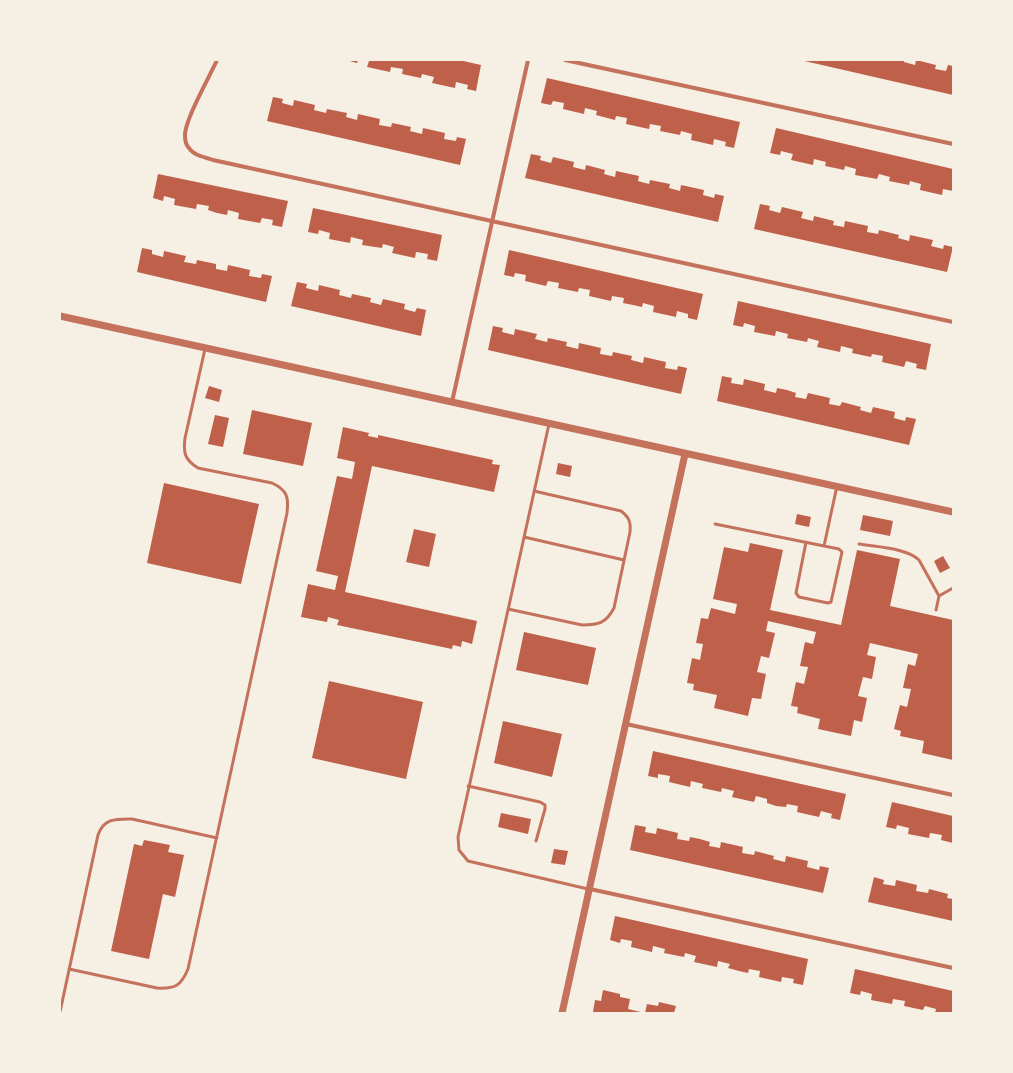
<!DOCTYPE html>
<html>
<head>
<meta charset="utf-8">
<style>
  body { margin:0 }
  #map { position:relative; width:1013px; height:1073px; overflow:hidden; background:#f6efe4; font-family:"Sofia Sans Condensed",sans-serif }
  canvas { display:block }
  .frame { position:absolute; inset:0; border:61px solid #f6efe4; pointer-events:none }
</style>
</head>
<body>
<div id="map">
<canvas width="1013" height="1073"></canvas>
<div class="frame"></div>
</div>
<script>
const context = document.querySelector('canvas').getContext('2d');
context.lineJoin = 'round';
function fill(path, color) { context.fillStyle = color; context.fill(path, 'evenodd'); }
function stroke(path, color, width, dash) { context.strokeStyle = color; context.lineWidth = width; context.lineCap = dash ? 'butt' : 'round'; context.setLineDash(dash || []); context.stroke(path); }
const building = new Path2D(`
  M346 60H358L357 63Z
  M366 60H459L481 65 476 91 467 89 468 85 456 82 455 88 432 83 434 77 422 74 421 78 402 74 403 69 391 67 390 72 367 67 369 61Z
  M800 60H904V62L915 65 916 60 936 65 935 69 946 71 948 65 953 66V95Z
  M547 78 740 122 734 148 725 146 726 142 714 139 713 145 691 140 692 134 681 131 680 135 660 131 661 126 650 124 649 129 626 124 627 118 616 116 615 120 596 115 597 111 585 108 584 114 563 109 564 103 553 101 551 105 541 103Z
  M273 97 283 99 282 103 293 106 294 100 315 105 314 110 326 113 327 109 347 113 346 117 357 120 358 114 380 119 379 125 391 127 392 123 402 125 411 127 410 131 422 134 423 128 445 133 444 139 456 141 457 137 466 139 460 165 267 121Z
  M776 128 953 169V191L943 189 942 195 920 190 921 184 910 181 909 185 889 181 890 177 879 174 877 179 855 175 856 169 845 166 844 170 835 168 825 166 826 162 814 159 813 165 791 160 793 154 781 151 780 155 770 153Z
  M531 154 541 156 540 160 551 163 553 157 574 162 573 167 585 170 586 165 605 170 604 174 615 177 616 171 639 176 638 181 649 184 650 180 670 184 669 188 680 191 681 185 704 190 703 195 714 198 715 194 724 196 718 222 525 178Z
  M158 174 288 201 282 227 272 225 273 220 262 218 260 223 238 219 239 213 228 210 227 215 217 213 208 210 209 206 197 204 196 209 174 205 175 199 164 196 163 201 153 198Z
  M760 204 770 206 769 210 780 213 782 207 803 212 801 218 813 221 814 216 834 221 833 225 844 227 845 221 868 226 867 232 878 234 879 230 899 235 898 238 909 241 910 235 933 240 931 246 943 249 944 245 953 247 947 272 754 229Z
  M313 208 442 235 437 261 427 259 428 254 416 252 415 258 392 253 394 247 383 244 382 248 362 245 363 240 351 237 350 243 329 239 330 233 319 230 318 234 308 232Z
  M142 248 152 250V254L163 257 164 251 186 256 184 262 196 264 197 260 216 264V269L227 271 228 265 250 270 249 276 261 278 262 274 272 276 266 302 137 272Z
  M509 250 703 294 697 320 688 318V314L677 311 676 317 653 312 654 306 643 303 642 307 633 305 623 303 624 298 612 296 611 301 589 296 590 290 579 288 578 292 558 288 559 283 548 281 546 286 525 281 526 275 515 273 514 277 504 275Z
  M297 282 307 284 306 288 318 291 319 285 340 290 339 295 351 298 352 294 371 298 370 302 381 305 383 299 405 304 404 309 415 312 417 308 426 310 421 336 291 306Z
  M738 301 931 344 926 370 916 368 917 364 906 361 904 367 882 362 883 356 872 354 871 357 852 353 853 349 841 346 840 352 817 347 819 341 808 338 807 342 787 338 788 334 776 331 775 336 754 332 755 326 744 323 743 327 733 325Z
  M493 326 503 328 502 332 514 335 515 329 537 334 535 339 547 342 548 338 567 342 566 346 578 349 579 343 601 348 600 354 612 356 613 352 632 356 631 360 643 363 644 357 666 362 665 368 677 370 678 366 687 368 681 394 488 350Z
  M722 376 732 378 731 383 743 385 744 379 765 384 764 390 776 393 777 388 787 390 796 393 795 397 806 399 808 393 830 398 829 404 840 406 842 402 861 407 860 410 871 413 873 407 895 412 894 418 905 421 906 417 916 419 909 445 717 401Z
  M209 386 222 390 219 402 205 398Z
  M252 410 312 423 303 466 243 454Z
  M215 415 229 418 223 447 208 444Z
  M343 427 369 433 368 436 378 438V435L493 460 492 464 500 465 494 492 372 466 345 592 477 621 472 644 462 641 461 647 453 645 452 649 337 625 339 620 328 617 327 622 301 617 308 584 335 590 338 576 316 571 337 476 352 479 355 462 337 458Z
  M558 463 572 466 570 477 556 474Z
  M164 483 259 504 241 584 147 563Z
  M797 514 811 517 809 527 795 524Z
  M863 515 893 521 890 536 860 530Z
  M414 529 436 534 429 567 406 562Z
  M750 543 783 550 770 610 841 625 857 550 900 559 890 606 953 620V760L922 753 924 741 900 736 901 731 894 729 900 705 907 707 911 689 903 688 908 664 915 666 918 654 870 643 867 655 876 657 872 679 863 677 858 696 867 698 862 722 854 720 851 736 818 729 820 719 797 713 798 707 791 706 796 682 804 684 808 667 800 666 805 642 813 644 816 632 768 621 766 631 775 633 769 658 761 656 757 672 766 674 761 699 752 698 748 716 714 708 717 695 693 690 694 684 687 683 692 658 700 660 703 644 696 643 701 618 708 619 711 608 735 614 737 604 713 599 724 547 748 552Z
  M943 556 950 568 940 573 934 561Z
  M524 632 596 648 588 685 516 670Z
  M329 681 423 702 406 779 312 758Z
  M503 721 562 734 552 777 494 763Z
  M653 751 846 794 840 820 831 818 832 814 821 811 819 817 797 812 798 806 787 804 786 807 776 806 767 803V799L756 796 754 802 732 797 734 791 722 788 721 792 702 788 703 784 691 781 690 787 669 782 670 776 658 774V778L648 776Z
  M892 802 953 816V843L941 840 942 835 930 833 929 838 908 834 909 828 897 825 896 829 886 827Z
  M501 813 531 819 528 834 498 827Z
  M635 825 646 827 645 832 656 834 657 828 678 833 677 839 689 841 690 837 700 839 710 842 709 846 720 848 721 842 743 847 742 853 754 855 755 851 774 856 773 859 785 862 786 856 808 861 807 867 819 870 820 866 829 868 823 893 630 850Z
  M144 840 170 845 168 852 184 855 175 897 163 894 149 959 111 951 134 844 142 846Z
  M554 849 568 851 565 865 551 863Z
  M874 877 884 880 883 884 895 886 896 880 917 885 916 891 928 893 929 889 948 894 947 898 953 899V921L868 902Z
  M615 916 808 959 803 985 793 983 794 979 782 977 781 982 759 977 760 971 749 969 748 973 739 971 728 968 730 964 718 961 717 967 694 962 696 956 685 953 684 957 664 953 665 949 653 946 652 952 631 947 632 941 621 939 620 943 610 940Z
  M855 969 953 991V1013H935L936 1009 925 1006 923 1010 904 1006 905 1001 893 999 892 1004 871 1000 872 994 861 991 860 995 850 993Z
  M603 990 620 994V997L630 999 628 1009 645 1013 647 1004 658 1006 659 1002 676 1006 674 1013 593 1012 595 1000 601 1001Z`);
const service = new Path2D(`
  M549 424 458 837 459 850 468 861 588 889
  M715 524 839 549 842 552 831 602 828 603 799 597 796 593 806 542
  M524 537 624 560
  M859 544C876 547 907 548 919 560L939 596 936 610
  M824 546 837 486
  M939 596 953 588
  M508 609 582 625C599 625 606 623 614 608L630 532C631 522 629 517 621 511L534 491
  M468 786 540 802 545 805V809L536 841
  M69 969 157 988C175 989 181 986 188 969L287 513C289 497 287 490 272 483L198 468C185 460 183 453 185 438L205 349
  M60 1012 98 835C104 818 116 819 132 819L217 838`);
const minor = new Path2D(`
  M217 60C210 76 184 121 185 136 185 140 186 145 189 148 194 156 205 157 213 160L953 322
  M565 60 953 144
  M452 402 528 60
  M626 724 953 795
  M590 889 953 968`);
const tertiary = new Path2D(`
  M60 316 953 512
  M562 1013 685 454`);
fill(building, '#bf614a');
stroke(service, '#c5725c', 3);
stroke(minor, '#c5725c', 4);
stroke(tertiary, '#c5725c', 7);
</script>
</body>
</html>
